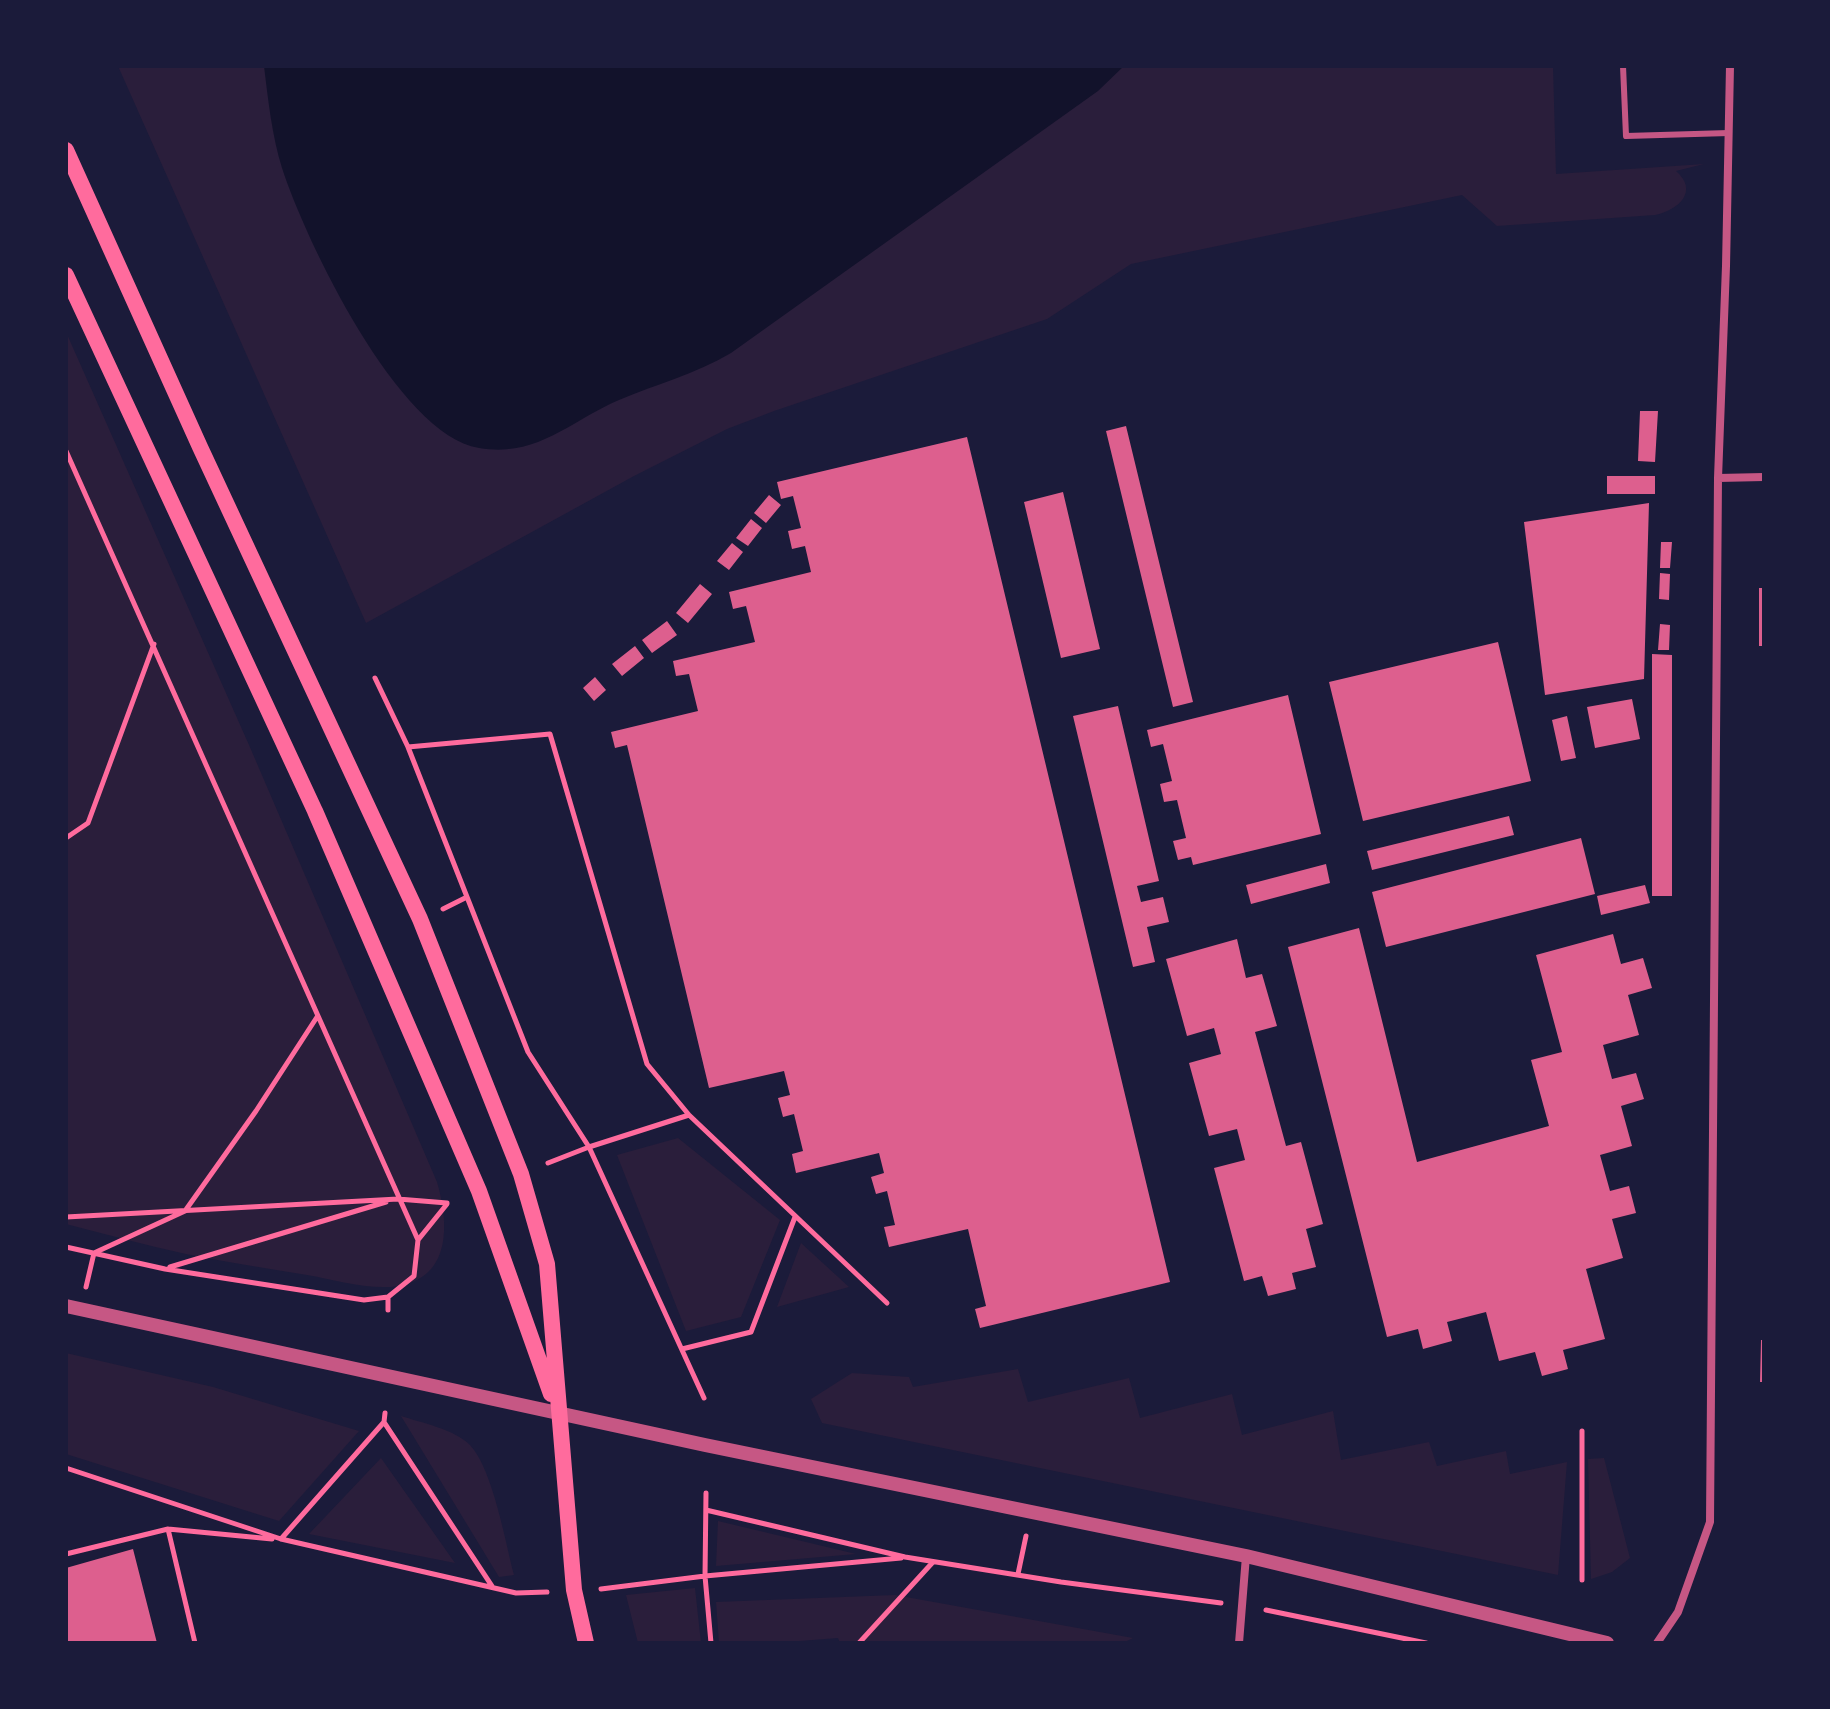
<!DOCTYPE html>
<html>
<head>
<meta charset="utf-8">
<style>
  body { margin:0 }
  #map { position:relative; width:1830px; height:1709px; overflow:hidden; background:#1b1b3a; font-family:"Open Sans",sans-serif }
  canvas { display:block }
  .frame { position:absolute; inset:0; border:68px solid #1b1b3a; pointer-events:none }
</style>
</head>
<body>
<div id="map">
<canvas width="1830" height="1709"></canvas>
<div class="frame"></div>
</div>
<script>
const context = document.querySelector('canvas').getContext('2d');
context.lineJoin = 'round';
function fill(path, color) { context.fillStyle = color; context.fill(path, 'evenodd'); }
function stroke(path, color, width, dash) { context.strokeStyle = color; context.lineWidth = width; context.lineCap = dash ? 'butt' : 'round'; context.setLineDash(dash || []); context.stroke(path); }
const green = new Path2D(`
  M118 66H1553L1556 174 1704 164 1676 171C1699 191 1679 210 1655 215L1497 226 1462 195 1131 264 1047 319 774 411 727 429 634 476 366 623Z
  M66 332 249 745 437 1182C447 1216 453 1268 410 1283 379 1294 338 1280 307 1275 266 1268 226 1262 186 1254 145 1245 106 1234 66 1224Z
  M678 1138 780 1220 741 1317 686 1331 617 1155Z
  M801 1243 849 1287 777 1307Z
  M66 1353 213 1387 359 1431 279 1521 66 1454Z
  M1018 1369 1028 1402 1129 1378 1140 1418 1232 1394 1242 1435 1333 1411 1341 1460 1429 1442 1437 1466 1506 1451 1510 1474 1567 1462 1558 1575 822 1423 811 1399 852 1373 909 1377 913 1387Z
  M401 1416C422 1423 454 1429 470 1445 493 1470 505 1541 514 1575L499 1577Z
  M381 1458 455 1563 309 1534Z
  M1604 1458 1630 1558 1612 1572 1591 1579 1588 1459Z
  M718 1521 856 1554 716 1566Z
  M695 1588 701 1643H638L626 1595Z
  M895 1595 1133 1638 1123 1643H840L838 1638 774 1643H719L716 1602Z`);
const water = new Path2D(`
  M264 66H1124L1098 91 731 353C695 374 657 384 619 400 570 421 537 458 479 448 398 435 305 239 282 168 272 136 268 99 264 66Z`);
const building = new Path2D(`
  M1640 411H1658L1655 462 1638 461Z
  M1126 426 1193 702 1173 707 1106 431Z
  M967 437 1170 1282 980 1328 975 1309 986 1306 968 1229 889 1247 884 1227 895 1225 887 1191 876 1194 871 1177 884 1173 879 1153 796 1173 792 1154 803 1151 794 1114 783 1117 778 1098 790 1095 784 1071 709 1088 627 745 615 748 611 732 698 711 689 674 676 676 673 661 755 642 746 606 733 609 729 592 811 572 805 546 792 549 788 531 801 528 793 496 781 499 777 482Z
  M1607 476H1655V494H1607Z
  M1063 492 1100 649 1061 658 1024 502Z
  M769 495 781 505 766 523 754 513Z
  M1649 503 1644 679 1545 695 1524 522Z
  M751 519 762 528 748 546 736 538Z
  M1661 542H1672L1670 568H1660Z
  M732 543 743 552 729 570 717 561Z
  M1660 573 1670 574 1669 600 1659 599Z
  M700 584 712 594 688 623 676 613Z
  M1759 588H1764V646H1759Z
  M667 621 677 635 652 653 642 640Z
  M1660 624 1670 625 1669 650H1658Z
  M1498 642 1531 781 1363 821 1329 682Z
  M635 646 644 658 622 676 612 664Z
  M1652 654 1672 655V896H1652Z
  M595 677 606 690 594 701 583 688Z
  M1288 695 1321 834 1193 865 1191 857 1178 860 1173 841 1186 838 1177 800 1164 802 1160 784 1172 781 1163 744 1151 747 1147 730Z
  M1632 699 1640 739 1595 748 1587 707Z
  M1118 706 1159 881 1137 886 1141 902 1163 897 1169 922 1147 927 1155 962 1133 967 1073 716Z
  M1567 716 1576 758 1561 761 1552 720Z
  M1509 816 1514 835 1372 870 1367 851Z
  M1581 838 1595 894 1386 947 1372 892Z
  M1326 864 1330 883 1251 904 1246 885Z
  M1645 885 1650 903 1601 915 1597 896Z
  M1359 928 1417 1162 1549 1126 1531 1060 1562 1052 1536 955 1613 934 1621 964 1643 958 1652 988 1628 995 1639 1035 1603 1045 1612 1079 1636 1073 1644 1099 1621 1106 1632 1146 1600 1155 1610 1191 1629 1186 1636 1213 1612 1219 1623 1258 1586 1269 1605 1339 1563 1350 1568 1369 1542 1376 1535 1352 1499 1361 1486 1312 1447 1322 1452 1341 1423 1349 1418 1329 1387 1337 1288 947Z
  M1237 939 1246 978 1262 974 1277 1026 1255 1032 1286 1146 1301 1142 1323 1224 1306 1229 1316 1267 1292 1273 1296 1289 1268 1296 1262 1276 1244 1281 1214 1168 1245 1160 1237 1129 1209 1136 1189 1063 1221 1054 1214 1028 1187 1036 1166 959Z
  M1761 1340H1764V1382H1760Z
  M133 1549 157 1643H66V1568Z`);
const path = new Path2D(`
  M66 451 418 1240 414 1276 388 1297 364 1300 165 1269 66 1247
  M375 678 408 747 550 734 647 1064 689 1115
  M408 747 528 1052 589 1147 704 1398
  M66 838 88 823 154 644
  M443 909 467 897
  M548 1163 589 1147 689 1115 887 1303
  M66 1217 398 1199 447 1203
  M418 1240 447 1204
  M170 1267 386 1202
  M86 1287 94 1253 185 1211 256 1111 317 1017
  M388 1297V1310
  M682 1349 751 1332 795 1217
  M385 1413 384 1422 492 1586
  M1582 1431V1580
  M66 1468 281 1539 516 1593 547 1592
  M706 1510 905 1557 1061 1582 1221 1603
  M168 1529 195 1643
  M281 1539 384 1422
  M66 1554 168 1529 272 1539
  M1018 1574 1026 1536
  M601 1589 705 1576 706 1493
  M1266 1610 1426 1643
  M711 1643 705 1576 901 1558
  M859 1643 933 1562`);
const service = new Path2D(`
  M1623 66 1626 136 1729 133`);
const minor = new Path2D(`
  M1718 478 1764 477
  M1239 1643 1246 1556
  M1657 1643 1678 1612 1710 1522 1718 478 1726 266 1730 66`);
const tertiary = new Path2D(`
  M66 1306 705 1445 1246 1556 1607 1643`);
const secondary = new Path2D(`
  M66 150 200 447 420 919 521 1174 547 1264 574 1590 586 1643
  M66 275 315 811 479 1191 551 1394`);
fill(green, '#2a1e3b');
fill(water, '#12122b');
fill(building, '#dd5f8e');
stroke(path, '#ff6b9d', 5);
stroke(service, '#c65784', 6);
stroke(minor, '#c65784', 8);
stroke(tertiary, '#c65784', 14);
stroke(secondary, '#ff6b9d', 16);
</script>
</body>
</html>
